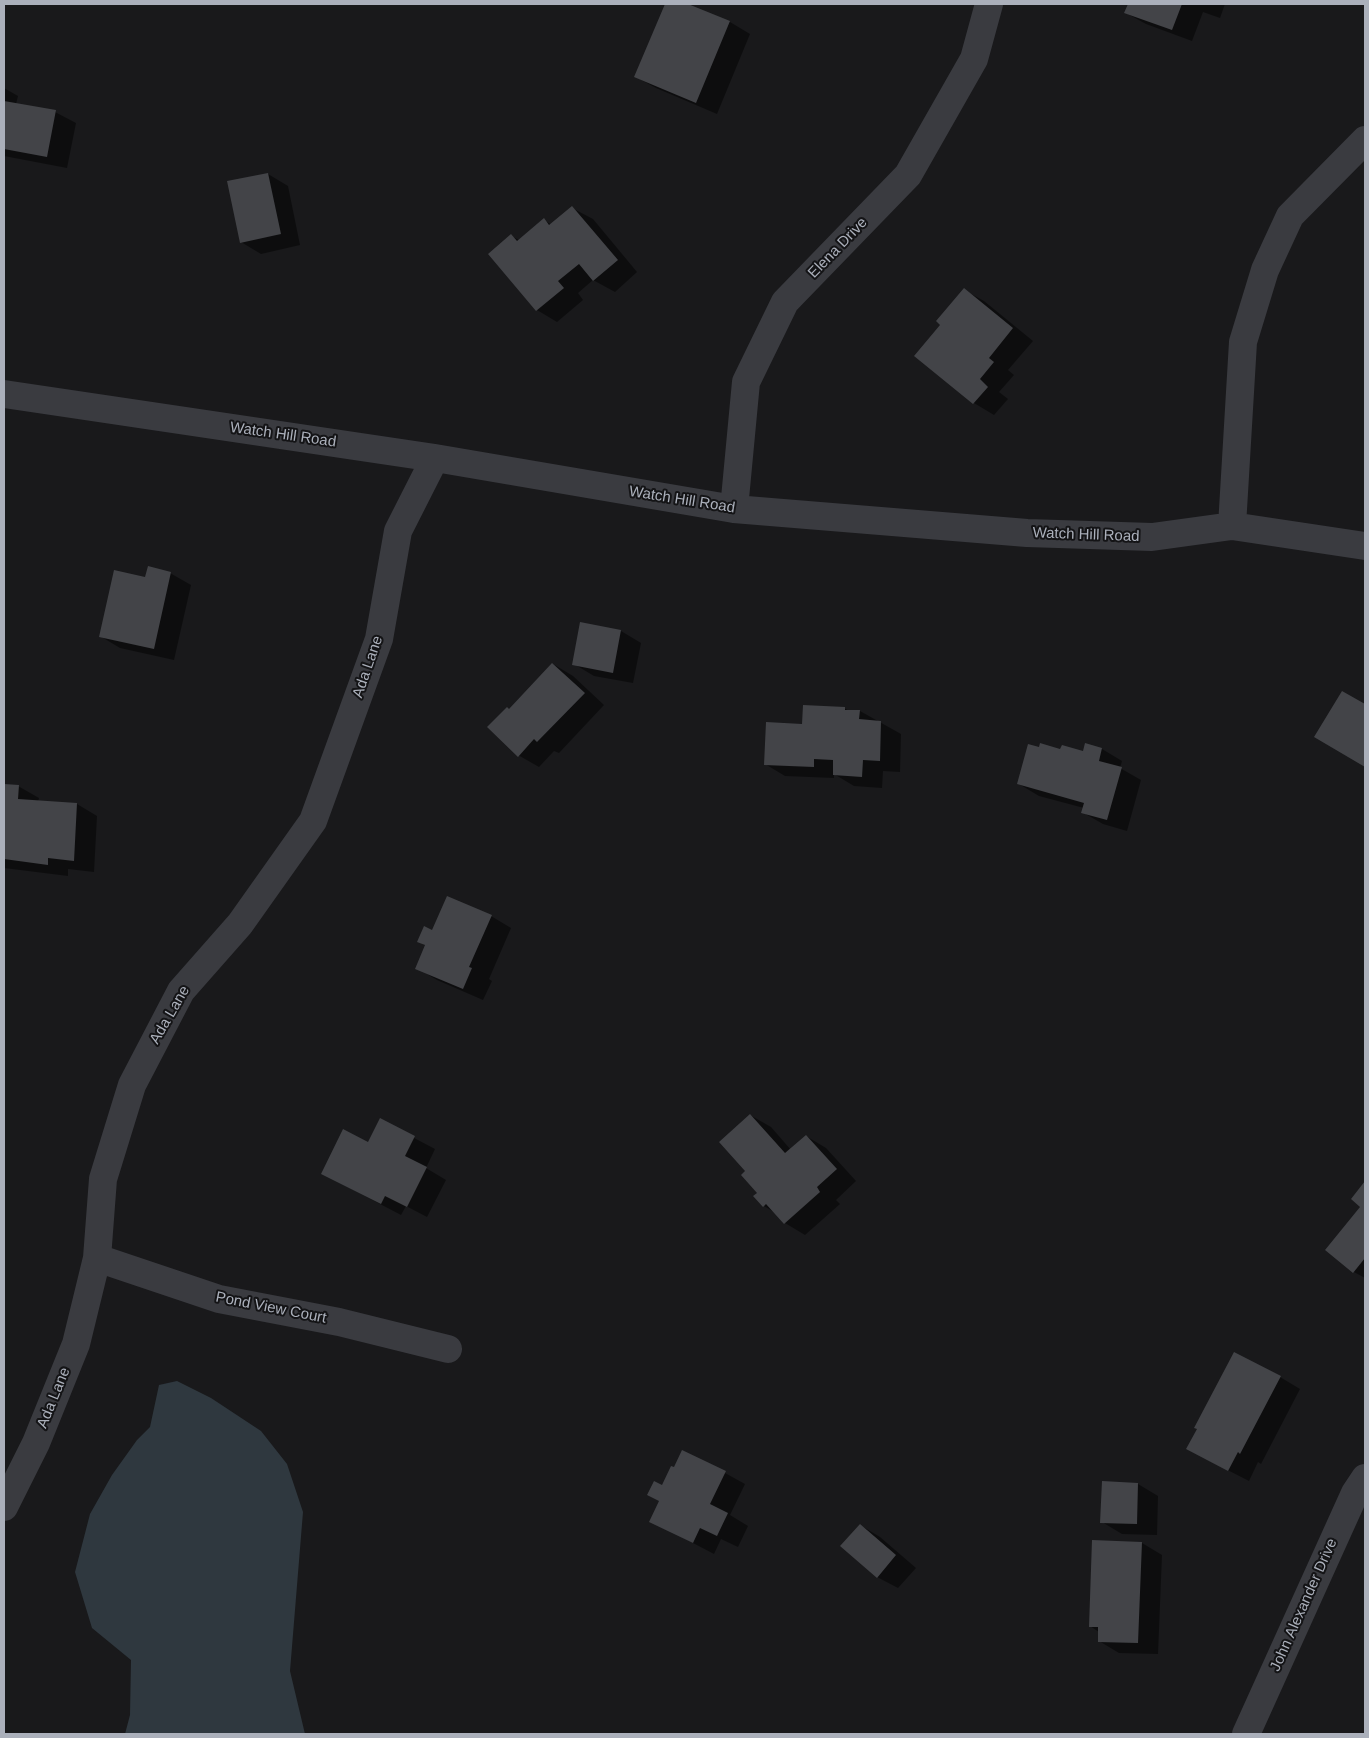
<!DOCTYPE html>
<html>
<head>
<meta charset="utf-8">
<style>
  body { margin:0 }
  #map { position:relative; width:1369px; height:1738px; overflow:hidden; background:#19191b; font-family:Helvetica,sans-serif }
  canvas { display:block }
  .frame { position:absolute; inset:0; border:5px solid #abb0bb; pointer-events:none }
</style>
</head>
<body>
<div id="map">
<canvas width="1369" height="1738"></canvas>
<div class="frame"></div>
</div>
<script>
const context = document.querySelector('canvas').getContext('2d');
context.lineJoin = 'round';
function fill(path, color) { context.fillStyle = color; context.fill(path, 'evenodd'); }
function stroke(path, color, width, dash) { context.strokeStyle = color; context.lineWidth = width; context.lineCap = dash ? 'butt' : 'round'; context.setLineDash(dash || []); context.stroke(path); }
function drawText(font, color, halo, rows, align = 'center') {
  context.font = font + ' Helvetica,sans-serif'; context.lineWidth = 4; context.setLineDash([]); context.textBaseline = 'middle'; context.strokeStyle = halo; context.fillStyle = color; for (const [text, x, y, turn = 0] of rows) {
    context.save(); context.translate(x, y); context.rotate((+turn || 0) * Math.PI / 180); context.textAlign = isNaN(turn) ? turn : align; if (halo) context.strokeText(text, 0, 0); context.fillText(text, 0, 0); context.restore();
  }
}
const water = new Path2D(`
  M177 1381 211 1398 261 1431 287 1464 303 1512 290 1671 305 1734H125L130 1715 131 1660 92 1628 75 1572 90 1514 112 1475 137 1440 150 1427 159 1385Z`);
const shadow = new Path2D(`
  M666 4H684L730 22 750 34 717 114 656 88 636 77Z
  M1129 4H1225L1220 18 1203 12 1192 41 1146 24 1126 13Z
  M4 88 18 96 16 104 55 112 76 123 67 168 4 156Z
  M268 174 288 186 300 245 261 254 241 242Z
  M572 208 593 219 637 272 615 292 593 280 578 293 583 300 557 322 537 310 511 236 519 240 544 220 552 225Z
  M964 290 984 301 1033 341 1008 370 1014 375 999 392 1008 399 994 415 974 403 916 355 942 325Z
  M170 573 191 585 174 660 120 648 100 636 146 579Z
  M621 631 641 643 633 683 594 676 574 664Z
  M553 664 573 676 604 705 559 753 554 751 539 767 518 755Z
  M1342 692 1365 706V766L1316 737Z
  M844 708 849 711H860L901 734 900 772 883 771 882 788 854 786 834 774V778L785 776 765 764 803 725Z
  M1086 745 1102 749 1122 761 1120 768 1141 780 1127 831 1103 824 1082 812 1084 808 1039 796 1019 784 1061 750 1084 752Z
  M4 785 18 786 39 798 38 802 77 804 97 816 94 872 68 869V876L4 868Z
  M491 916 511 928 489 979 492 981 483 1000 437 980 417 968 426 946 418 941 433 932Z
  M750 1115 771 1127 791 1150 806 1136 826 1148 856 1181 836 1200 840 1204 805 1235 785 1223 774 1212 764 1206 747 1171Z
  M380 1120 435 1149 426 1168 446 1180 427 1217 406 1206 401 1215 323 1174 369 1143Z
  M1365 1183V1278L1354 1272 1362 1206 1353 1199Z
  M1280 1377 1300 1389 1261 1464 1258 1462 1249 1481 1208 1460Z
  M725 1473 745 1484 730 1515 748 1526 738 1547 721 1539 714 1554 651 1521 660 1501 663 1487Z
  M1138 1484 1158 1496 1157 1535 1122 1534 1102 1522Z
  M860 1525 880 1537 916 1568 898 1588 877 1577Z
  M1142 1543 1162 1555 1158 1654 1119 1653 1099 1641V1632L1090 1626Z`);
const building = new Path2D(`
  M665 4H688L730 21 696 103 634 77Z
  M1128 4H1182L1172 30 1124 13Z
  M4 101 56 110 47 157 4 149Z
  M268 173 281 234 240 243 227 181Z
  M572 206 618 260 593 281 579 264 558 281 564 288 536 311 488 254 511 234 517 241 544 218 549 225Z
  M964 288 1013 328 989 358 994 362 980 379 988 387 973 404 914 356 940 325 936 321Z
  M148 566 171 572 154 649 99 637 114 570 145 577Z
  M580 622 621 630 613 673 572 665Z
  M552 663 585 693 537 742 534 739 518 757 487 727 507 707 509 709Z
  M1342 691 1365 704V767L1314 737Z
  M803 705 845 707V710H860L859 719 881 721 880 761 863 760 862 777 833 775V760L814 759V767L764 765 766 722 802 724Z
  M1040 743 1060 749 1062 745 1083 751 1085 743 1102 748 1099 761 1122 767 1107 820 1081 813 1084 803 1017 784 1028 744 1039 747Z
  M4 784 19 785 18 799 77 803 74 861 48 858V865L4 859Z
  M447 896 492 915 469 967 472 968 463 989 415 969 425 945 417 942 424 926 432 930Z
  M750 1114 785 1153 806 1135 837 1169 817 1187 820 1192 784 1224 766 1204 763 1207 753 1196 757 1193 741 1175 745 1171 719 1142Z
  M380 1118 415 1136 405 1156 427 1167 407 1207 385 1196 381 1204 321 1174 343 1129 368 1142Z
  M1365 1181V1258L1353 1273 1325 1250 1360 1207 1351 1199Z
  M1234 1352 1281 1376 1240 1454 1238 1452 1228 1471 1186 1449 1197 1429 1194 1428Z
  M682 1450 726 1471 710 1504 728 1513 717 1536 700 1528 693 1543 649 1522 659 1501 647 1495 654 1481 662 1485 671 1466 674 1467Z
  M1102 1481 1138 1483 1137 1524 1100 1523Z
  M860 1524 896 1555 877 1578 840 1546Z
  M1092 1540 1142 1542 1138 1643 1098 1642V1627H1089Z`);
const minor = new Path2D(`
  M4 394 435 458 734 509 1027 533 1152 537 1232 526 1365 546
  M734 509 746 382 785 302 908 175 974 59 989 4
  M1232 526 1243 342 1265 270 1290 216 1365 140
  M97 1258 219 1299 339 1322 448 1349
  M4 1507 36 1443 76 1344 97 1258 103 1179 132 1085 181 991 240 924 313 821 379 639 398 531 435 458
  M1246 1734 1355 1493 1365 1478`);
const streetNames = [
  ["Elena Drive",838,248,-46],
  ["Watch Hill Road",283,435,8],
  ["Watch Hill Road",682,500,9],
  ["Watch Hill Road",1086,535,2],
  ["Ada Lane",368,667,-71],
  ["Ada Lane",170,1015,-60],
  ["Pond View Court",271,1308,11],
  ["Ada Lane",54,1398,-68],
  ["John Alexander Drive",1304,1605,-66]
];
fill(water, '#2f383f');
fill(shadow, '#0007');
fill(building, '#434448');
stroke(minor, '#3a3b40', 28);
drawText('15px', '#abb0bb', '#141416', streetNames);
</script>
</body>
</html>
